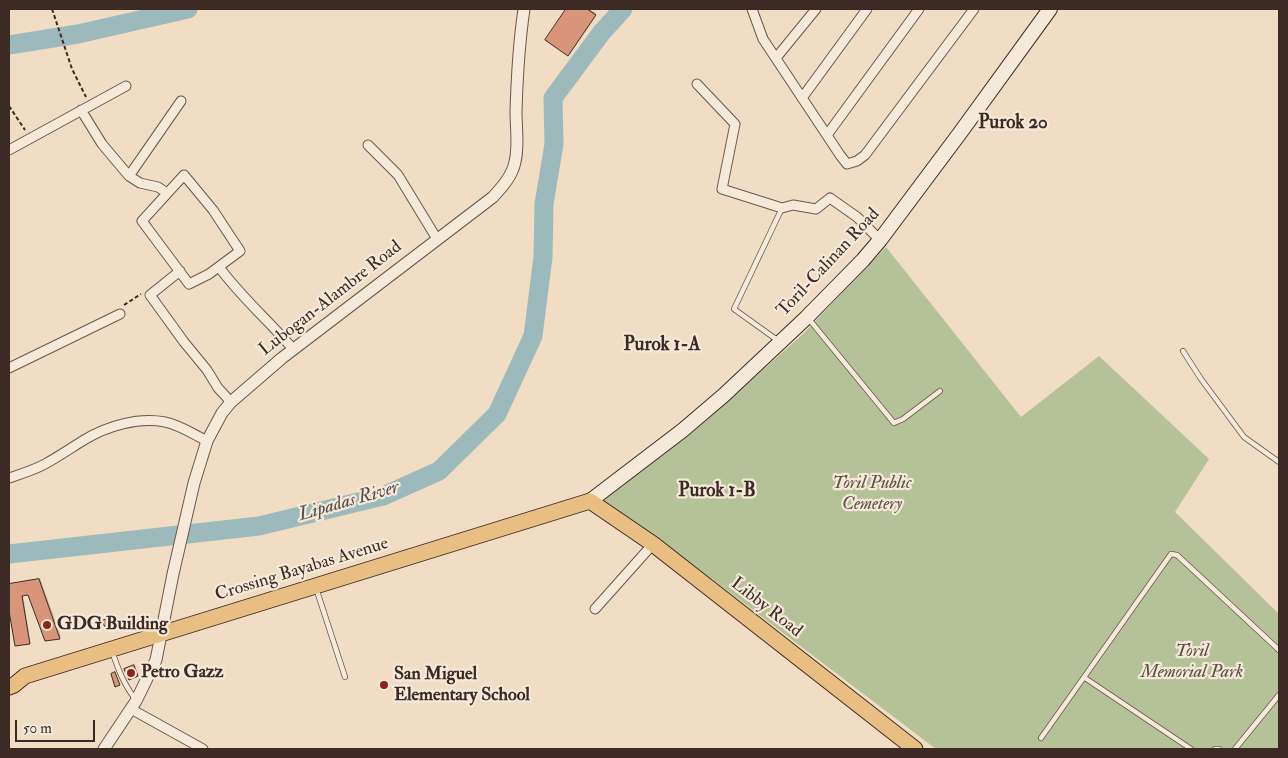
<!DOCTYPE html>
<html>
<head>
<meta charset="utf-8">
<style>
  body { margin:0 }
  #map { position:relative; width:1288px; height:758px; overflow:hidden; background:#f0ddc4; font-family:"IM FELL Double Pica",serif }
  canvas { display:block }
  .frame { position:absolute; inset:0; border:10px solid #3c2b24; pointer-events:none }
  .scale { position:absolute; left:15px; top:720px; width:80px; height:22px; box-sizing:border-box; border:2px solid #3c2b24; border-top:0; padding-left:6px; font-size:15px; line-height:18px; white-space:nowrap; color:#3c2b24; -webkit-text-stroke:4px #f5e9d9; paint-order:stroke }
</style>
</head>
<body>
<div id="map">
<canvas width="1288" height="758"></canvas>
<div class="frame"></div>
<div class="scale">50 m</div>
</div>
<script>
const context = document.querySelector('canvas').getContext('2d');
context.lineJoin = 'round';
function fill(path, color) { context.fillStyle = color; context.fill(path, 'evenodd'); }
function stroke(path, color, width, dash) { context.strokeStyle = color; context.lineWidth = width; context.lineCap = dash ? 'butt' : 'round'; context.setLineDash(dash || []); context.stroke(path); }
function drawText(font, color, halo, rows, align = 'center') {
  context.font = font + ' "IM FELL Double Pica",serif'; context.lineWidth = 4.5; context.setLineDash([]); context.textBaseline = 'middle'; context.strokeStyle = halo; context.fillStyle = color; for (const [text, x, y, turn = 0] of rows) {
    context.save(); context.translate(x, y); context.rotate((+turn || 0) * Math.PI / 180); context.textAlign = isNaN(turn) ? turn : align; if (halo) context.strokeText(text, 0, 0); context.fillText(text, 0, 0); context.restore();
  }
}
const green = new Path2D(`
  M886 247 1021 417 1099 356 1209 459 1175 512 1279 614V749H936L712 579 600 498 692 433 802 335Z`);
const shadow = new Path2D(`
  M568 9H589L596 13 568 54 547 40Z
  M40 578 61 637 46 640 29 594 23 595 30 641 16 644 9 603V584Z`);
const river = new Path2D(`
  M9 45 78 34 188 9
  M9 554 259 526 383 496 439 471 497 414 533 336 543 257 544 204 554 144 553 98 602 32 623 9`);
const building = new Path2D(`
  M566 9H587L596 15 568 56 545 40Z
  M39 579 60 639 45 641 28 595 22 596 30 644 15 646 9 611V584Z
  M111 617 113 623 105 627 102 621Z
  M134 665 138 676 129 680 124 669Z
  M115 672 120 685 115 687 111 674Z`);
const path = new Path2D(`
  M52 9 72 69 86 97
  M9 106 25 130
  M124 305 141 294`);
const service = new Path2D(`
  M808 318 894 423 903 419 940 391
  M780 342 734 309 782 208
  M1183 351 1201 379 1244 437 1279 462
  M316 588 345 677
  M112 651C118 669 124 685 136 700
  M1085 678 1191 749
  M1041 738 1171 554 1177 555 1279 650
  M1215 749H1219
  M1235 749 1279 695`);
const minor = new Path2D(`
  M752 9 763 39 840 155 847 164 857 161 865 155 974 9
  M776 58 816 9
  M697 84 735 124 722 189 782 208 793 205 816 209 830 198 857 217 880 240
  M802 98 867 9
  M81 110 102 144 129 176 140 183 158 187 167 193
  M827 135 919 9
  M368 145 398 175 437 239
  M9 150 126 86
  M184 175 213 210 240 251 209 274 189 284 142 221Z
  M129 176 181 101
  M219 267C241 297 269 321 293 349
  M180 271 150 295 184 342 207 370 218 388 231 402
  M9 368 120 314
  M9 478C21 474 34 470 45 464 58 457 71 448 84 440 107 426 138 417 165 422 180 425 193 434 207 441
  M595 609 653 544
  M131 709 203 749`);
const tertiary = new Path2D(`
  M104 749 136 701 156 660 173 574 194 483 207 441 222 413 231 402 282 358 493 197C503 186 512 176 515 162 519 146 516 128 516 112 517 77 519 43 524 9`);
const secondary = new Path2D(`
  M590 501 683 430 724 395 807 317 863 260 880 240 960 133 1050 9`);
const primary = new Path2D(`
  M9 687 14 685 25 676 590 501 653 544 915 749`);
const markers = [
  [47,625,5,"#8f2418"],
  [131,673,5,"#8f2418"],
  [384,685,5,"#8f2418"]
];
const streetNames = [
  ["Toril-Calinan Road",829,263,-47],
  ["Lubogan-Alambre Road",331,299,-38],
  ["Crossing Bayabas Avenue",302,570,-17],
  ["Libby Road",766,608,38]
];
const parkNames = [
  ["Toril Public",872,484],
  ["Cemetery",872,505],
  ["Toril",1192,652],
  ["Memorial Park",1192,673]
];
const poiNames = [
  ["GDG Building",57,625],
  ["Petro Gazz",141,673],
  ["San Miguel",394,675],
  ["Elementary School",394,696]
];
const neighbourhoodNames = [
  ["Purok 20",1013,124],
  ["Purok 1-A",662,346],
  ["Purok 1-B",717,492]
];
const waterNames = [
  ["Lipadas River",349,502,-16]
];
fill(green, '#b5c298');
fill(shadow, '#0003');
stroke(river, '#9cbabb', 19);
fill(building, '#d9957a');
stroke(building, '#3c2b24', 1);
stroke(service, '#69584c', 6);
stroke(minor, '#69584c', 11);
stroke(tertiary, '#69584c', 13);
stroke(secondary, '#3c2b24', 16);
stroke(primary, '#3c2b24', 17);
stroke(path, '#3c2b24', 2, [4, 2.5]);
stroke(service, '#f5e9d9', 4.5);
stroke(minor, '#f5e9d9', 9);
stroke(tertiary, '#f5e9d9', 11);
stroke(secondary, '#f5e9d9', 14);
stroke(primary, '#e8be82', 15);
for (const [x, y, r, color] of markers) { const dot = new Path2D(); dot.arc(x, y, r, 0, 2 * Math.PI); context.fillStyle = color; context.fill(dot); stroke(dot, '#f5e9d9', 2); }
drawText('18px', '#3c2b24', '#f5e9d9', streetNames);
drawText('italic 18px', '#5a5141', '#f5e9d9', parkNames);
drawText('bold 18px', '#3c2b24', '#f5e9d9', poiNames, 'left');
drawText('bold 19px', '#3c2b24', '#f5e9d9', neighbourhoodNames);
drawText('italic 19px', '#544f4a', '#f5e9d9', waterNames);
</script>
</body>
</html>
